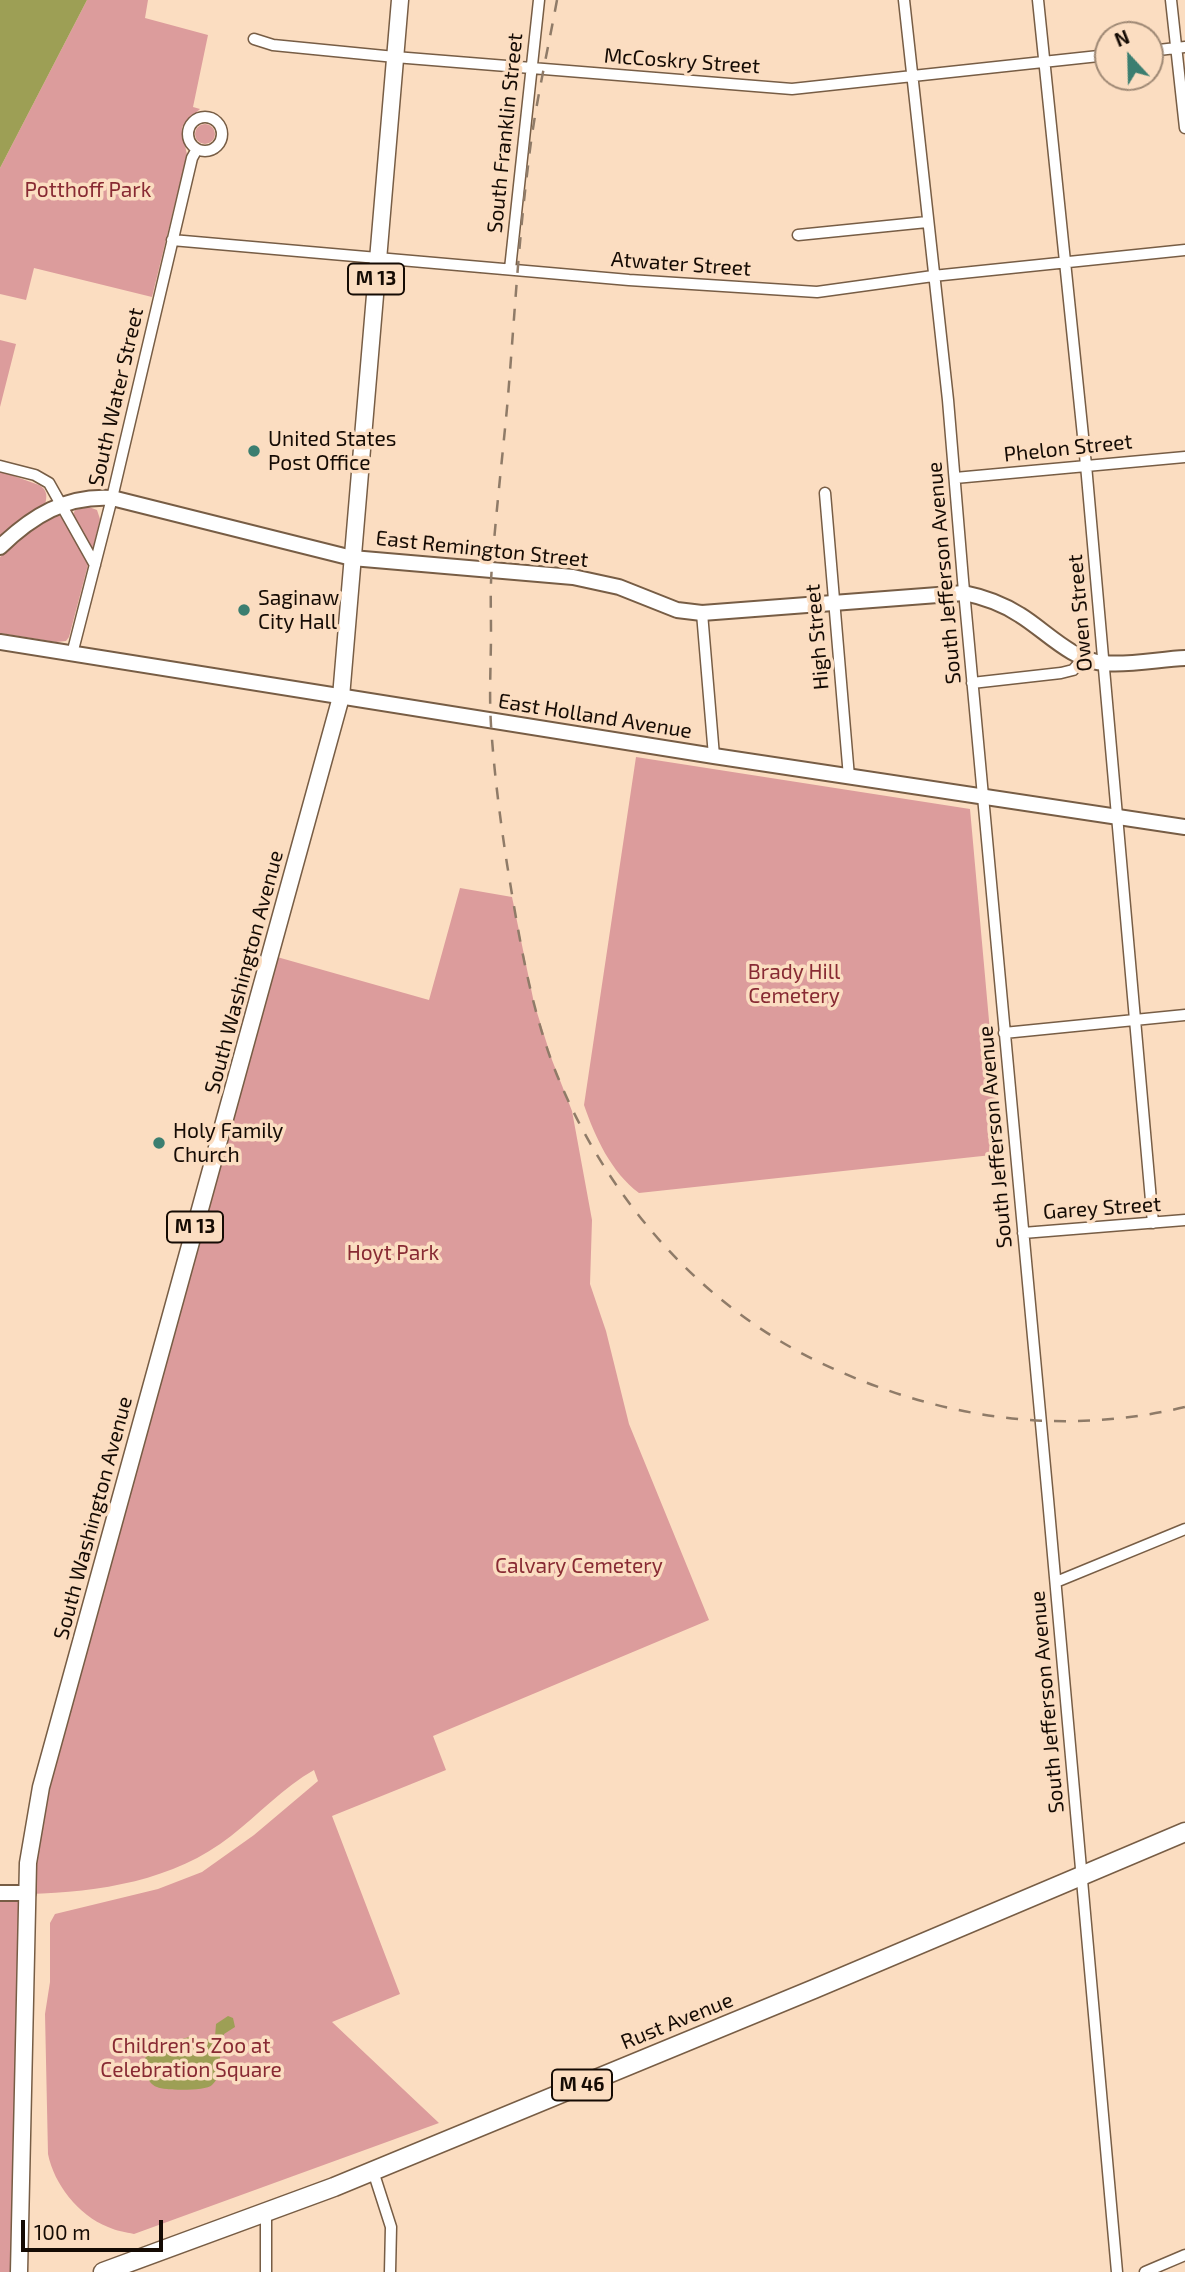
<!DOCTYPE html>
<html>
<head>
<meta charset="utf-8">
<style>
  body { margin:0 }
  #map { position:relative; width:1185px; height:2272px; overflow:hidden; background:#fbddc1; font-family:"Exo 2",sans-serif }
  canvas { display:block }
  .north { position:absolute; left:1094px; top:21px; width:70px; height:70px; box-sizing:border-box; background:#fbddc1; border:2px solid #9f8975; border-radius:50%; rotate:338deg; font-size:19px; font-weight:700; line-height:28px; text-align:center; color:#150b04 }
  .north::after { content:''; display:block; margin:auto; width:24px; height:32px; background:#3b7e70; clip-path:polygon(50% 0,100% 100%,50% 72%,0 100%) }
  .scale { position:absolute; left:21px; top:2220px; width:142px; height:32px; box-sizing:border-box; border:4px solid #150b04; border-top:0; padding-left:9px; font-size:21px; line-height:24px; white-space:nowrap; color:#150b04; -webkit-text-stroke:5px #fbddc1; paint-order:stroke }
</style>
</head>
<body>
<div id="map">
<canvas width="1185" height="2272"></canvas>
<div class="north">N</div>
<div class="scale">100 m</div>
</div>
<script>
const context = document.querySelector('canvas').getContext('2d');
context.lineJoin = 'round';
function fill(path, color) { context.fillStyle = color; context.fill(path, 'evenodd'); }
function stroke(path, color, width, dash) { context.strokeStyle = color; context.lineWidth = width; context.lineCap = dash ? 'butt' : 'round'; context.setLineDash(dash || []); context.stroke(path); }
function drawText(font, color, halo, rows, align = 'center') {
  context.font = font + ' "Exo 2",sans-serif'; context.lineWidth = 7; context.setLineDash([]); context.textBaseline = 'middle'; context.strokeStyle = halo; context.fillStyle = color; for (const [text, x, y, turn = 0] of rows) {
    context.save(); context.translate(x, y); context.rotate((+turn || 0) * Math.PI / 180); context.textAlign = isNaN(turn) ? turn : align; if (halo) context.strokeText(text, 0, 0); context.fillText(text, 0, 0); context.restore();
  }
}
const green = new Path2D(`
  M87 0H148L145 18 208 35 193 107 200 109C176 132 181 121 187 154L152 297 34 268 26 300 0 294V168Z
  M195 134a10 10 0 1 1 20 0a10 10 0 1 1-20 0Z
  M0 340 16 344 0 407Z
  M0 471 39 485C48 490 47 497 45 505L0 541Z
  M89 507 97 510 100 519 93 548 89 546 73 515 75 510Z
  M58 515 65 519 89 561 69 637 66 641 56 642 0 633V557L31 529Z
  M636 757 970 809 1001 1154 639 1193C611 1172 595 1137 584 1105Z
  M460 888 512 897 534 1003 552 1060 572 1111 592 1220 590 1284 606 1331 629 1424 709 1620 433 1736 446 1770 332 1816 400 1994 332 2022 439 2123 134 2234C126 2232 116 2231 108 2227 78 2215 54 2184 48 2154L45 2014 50 1982V1923L55 1914 158 1889 202 1872 254 1835 318 1781 314 1770C284 1787 258 1815 231 1836 174 1881 99 1892 29 1894L19 2272H0V1893H28V1863L270 955 429 1000Z`);
const water = new Path2D(`
  M0 0H87L0 168Z
  M228 2016 233 2018 235 2027 224 2034 222 2041 226 2048 220 2054C220 2065 221 2077 212 2085 206 2091 166 2091 157 2087 146 2083 144 2068 145 2058L155 2048 189 2037 200 2045 206 2040 215 2037 216 2024Z`);
const street = new Path2D(`
  M904 0 948 400 963 580 1048 1499 1117 2272
  M1038 0 1086 465 1153 1223
  M1171 0 1185 128
  M254 39 273 45 395 57 792 89 1108 55
  M1150 51 1185 47
  M188 134a17 17 0 1 1 34 0a17 17 0 1 1-34 0Z
  M798 235 927 222
  M172 240 629 280 817 292 933 276 1185 250
  M510 269 539 0
  M0 466 35 475 49 483 95 565
  M955 478 1185 457
  M825 493 849 777
  M702 613 714 756
  M72 654 112 498 192 158 197 149
  M972 683 1061 673 1073 670 1085 657
  M1004 1033 1185 1015
  M1023 1233 1185 1220
  M1056 1582 1185 1529
  M373 2171 391 2227 390 2272
  M266 2272V2214
  M1145 2272 1185 2255`);
const secondary = new Path2D(`
  M0 547C32 516 66 495 112 498L352 558 573 577 619 587 677 610 702 613 964 593C984 597 1003 604 1020 615 1046 631 1071 660 1104 663 1126 666 1161 659 1185 658
  M0 642 714 756 1185 827
  M0 1893H28`);
const primary = new Path2D(`
  M19 2272 28 1863 41 1787 341 697 400 0`);
const highway = new Path2D(`
  M103 2272 334 2187 814 1989 1185 1832`);
const rail = new Path2D(`
  M557 0C547 55 534 110 528 166 518 246 514 327 507 408 502 461 496 513 492 566 490 588 491 610 491 632 491 663 489 694 491 725 494 772 500 818 507 864 518 931 529 1001 553 1065 602 1192 697 1304 821 1363 937 1418 1059 1437 1185 1407`);
const markers = [
  [254,451,7,"#3b7e70"],
  [244,610,7,"#3b7e70"],
  [159,1143,7,"#3b7e70"]
];
const shields = [
  [376,279,56],
  [195,1227,56],
  [582,2085,60]
];
const shieldNames = [
  ["M 13",376,279],
  ["M 13",195,1227],
  ["M 46",582,2085]
];
const streetNames = [
  ["McCoskry Street",682,61,4],
  ["South Franklin Street",505,133,-84],
  ["Atwater Street",681,264,4],
  ["South Water Street",116,397,-77],
  ["Phelon Street",1068,448,-6],
  ["East Remington Street",482,549,6],
  ["South Jefferson Avenue",944,573,-95],
  ["Owen Street",1080,613,-95],
  ["High Street",817,637,-95],
  ["East Holland Avenue",595,716,9],
  ["South Washington Avenue",244,972,-75],
  ["South Jefferson Avenue",995,1137,-95],
  ["Garey Street",1102,1208,-4],
  ["South Washington Avenue",93,1518,-75],
  ["South Jefferson Avenue",1047,1702,-95],
  ["Rust Avenue",677,2021,-22]
];
const parkNames = [
  ["Potthoff Park",88,190],
  ["Brady Hill",794,972],
  ["Cemetery",794,996],
  ["Hoyt Park",393,1253],
  ["Calvary Cemetery",579,1566],
  ["Children's Zoo at",191,2046],
  ["Celebration Square",191,2070]
];
const poiNames = [
  ["United States",268,439],
  ["Post Office",268,463],
  ["Saginaw",258,598],
  ["City Hall",258,622],
  ["Holy Family",173,1131],
  ["Church",173,1155]
];
fill(green, '#dc9c9c');
fill(water, '#9d9f55');
stroke(street, '#775d45', 13);
stroke(secondary, '#775d45', 18);
stroke(primary, '#775d45', 19);
stroke(highway, '#775d45', 21);
stroke(street, '#fff', 10);
stroke(secondary, '#fff', 14);
stroke(primary, '#fff', 16);
stroke(highway, '#fff', 18);
stroke(rail, '#8f7b68', 2.5, [12, 12]);
for (const [x, y, r, color] of markers) { const dot = new Path2D(); dot.arc(x, y, r, 0, 2 * Math.PI); context.fillStyle = color; context.fill(dot); stroke(dot, '#fbddc1', 2.5); }
for (const [x, y, w] of shields) { const box = new Path2D(); box.roundRect(x - w / 2, y - 15.5, w, 31, 5); context.fillStyle = '#fbddc1'; context.fill(box); stroke(box, '#150b04', 2); }
drawText('bold 19px', '#150b04', null, shieldNames);
drawText('21px', '#150b04', '#fbddc1', streetNames);
drawText('21px', '#882a33', '#fbddc1', parkNames);
drawText('21px', '#150b04', '#fbddc1', poiNames, 'left');
</script>
</body>
</html>
